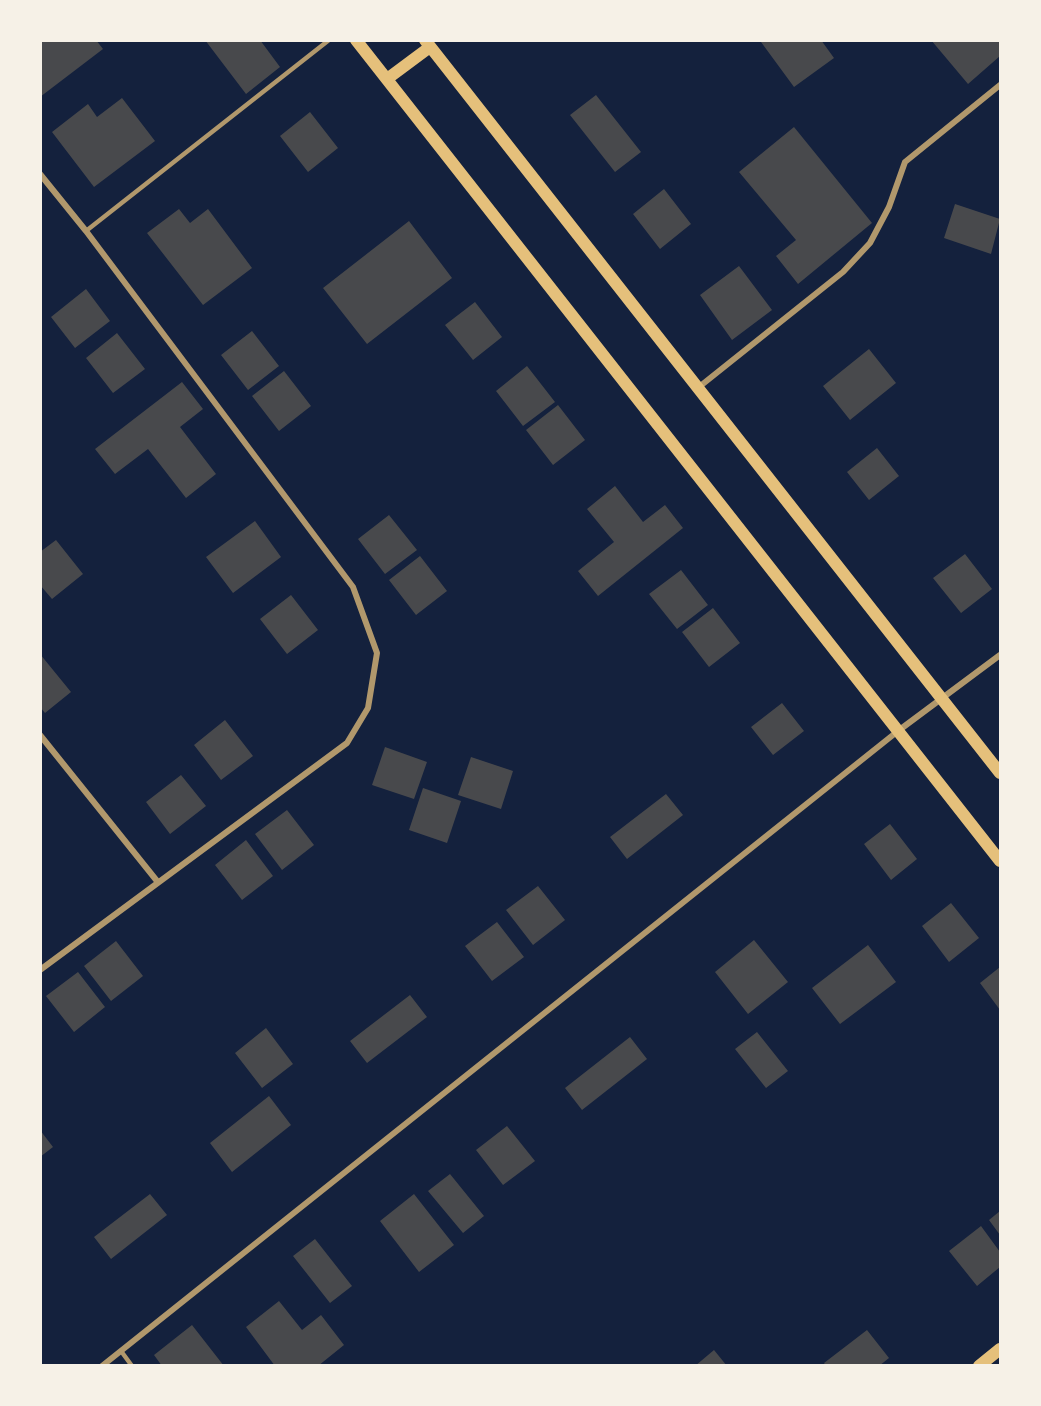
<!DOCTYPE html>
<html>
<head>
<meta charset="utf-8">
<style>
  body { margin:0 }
  #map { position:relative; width:1041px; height:1406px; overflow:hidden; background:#14213d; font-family:"Fira Sans Condensed",sans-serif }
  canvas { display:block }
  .frame { position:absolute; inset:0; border:42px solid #f6f1e7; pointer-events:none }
</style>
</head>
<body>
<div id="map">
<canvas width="1041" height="1406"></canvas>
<div class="frame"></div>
</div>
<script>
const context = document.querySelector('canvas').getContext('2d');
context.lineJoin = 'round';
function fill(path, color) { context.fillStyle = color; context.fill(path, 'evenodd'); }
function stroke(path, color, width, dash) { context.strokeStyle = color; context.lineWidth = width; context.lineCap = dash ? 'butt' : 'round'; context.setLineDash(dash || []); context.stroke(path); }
const building = new Path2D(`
  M40 40H96L103 49 40 97Z
  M205 40H260L280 67 246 94Z
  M763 40H821L834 58 794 87 761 42Z
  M931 40H1000V56L968 84Z
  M596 95 641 152 615 172 570 115Z
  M122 98 155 141 94 187 52 132 88 104 97 117Z
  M310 112 338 148 308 172 280 136Z
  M794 127 872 223 798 284 776 256 796 240 739 172Z
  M664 189 691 224 660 249 633 214Z
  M955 204 1000 219 991 254 944 238Z
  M179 209 190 223 208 209 252 268 203 305 147 233Z
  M409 221 452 278 367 344 323 288Z
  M739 266 772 310 732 340 700 295Z
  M86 289 110 321 75 348 51 317Z
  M475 302 502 337 473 360 445 325Z
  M252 331 279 366 248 390 221 355Z
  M117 333 145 369 113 393 86 358Z
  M869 349 896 383 850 420 823 386Z
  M527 366 555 402 523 426 496 391Z
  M284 371 311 406 279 431 252 396Z
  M182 382 203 409 180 427 216 474 186 498 148 449 115 474 95 449Z
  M558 405 585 440 553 465 526 430Z
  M877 448 899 476 869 500 847 472Z
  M615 486 643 522 665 505 683 528 598 596 578 571 614 542 587 509Z
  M389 515 417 550 385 574 358 539Z
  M255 521 281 557 233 593 206 557Z
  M56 540 83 574 52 599 40 585V552Z
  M965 554 992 589 961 613 933 578Z
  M420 556 447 591 416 615 389 580Z
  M681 570 708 605 677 629 649 594Z
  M291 595 318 630 287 654 260 619Z
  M713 608 740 643 709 667 682 632Z
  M40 654 71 692 45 713 40 707Z
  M782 703 804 731 773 755 751 727Z
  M225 720 253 756 221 780 194 745Z
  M385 747 427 762 414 799 372 785Z
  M471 757 513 771 501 809 458 795Z
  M181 775 206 806 170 834 146 802Z
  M423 788 461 801 447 843 409 830Z
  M666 794 683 815 627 859 610 837Z
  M287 810 314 845 282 870 255 834Z
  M890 824 917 859 891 880 864 844Z
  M246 840 273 876 242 900 215 865Z
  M538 886 565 920 533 945 506 910Z
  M951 903 979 938 949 962 922 926Z
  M497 922 524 957 492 981 465 946Z
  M754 940 788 982 748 1014 715 972Z
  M116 941 143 976 111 1001 84 966Z
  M868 945 896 982 840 1024 812 988Z
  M1000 967V1010L980 983Z
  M78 972 105 1007 74 1032 46 996Z
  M410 995 427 1017 367 1063 350 1041Z
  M266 1028 293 1064 262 1088 235 1053Z
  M757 1032 788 1071 766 1088 735 1049Z
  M630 1037 647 1059 582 1110 565 1088Z
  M269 1096 291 1125 232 1172 210 1143Z
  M507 1126 535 1161 503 1185 476 1150Z
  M40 1130 53 1147 40 1157Z
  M450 1174 484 1216 463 1233 428 1191Z
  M150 1194 167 1215 111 1259 94 1237Z
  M414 1194 454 1245 419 1272 380 1221Z
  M1000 1211V1235L989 1220Z
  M981 1226 1000 1252V1267L977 1286 949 1251Z
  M315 1239 352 1286 330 1303 293 1256Z
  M279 1301 302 1330 321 1315 344 1345 318 1366H275L246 1327Z
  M192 1325 224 1366H162L154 1355Z
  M867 1330 889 1358 879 1366H826L824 1363Z
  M714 1350 727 1366H695Z`);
const service = new Path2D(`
  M86 231 329 40
  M121 1351 132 1366`);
const minor = new Path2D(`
  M40 174 86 231 353 587 377 653 368 708 347 743 40 970
  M699 387 843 272 870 243 889 207 905 162 1000 85
  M40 735 157 881
  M102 1366 898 731 1000 655`);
const secondary = new Path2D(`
  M356 40 1000 861
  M425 40 1000 773
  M387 79 430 47
  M979 1366 1000 1349`);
fill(building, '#48494c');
stroke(service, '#b1986c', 4.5);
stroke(minor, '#b1986c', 6);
stroke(secondary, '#e5c07b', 12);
</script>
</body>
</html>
